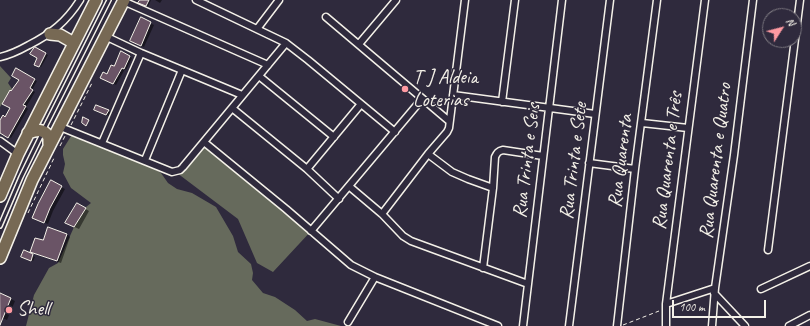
<!DOCTYPE html>
<html>
<head>
<meta charset="utf-8">
<style>
  body { margin:0 }
  #map { position:relative; width:810px; height:326px; overflow:hidden; background:#2f2a3d; font-family:Caveat,sans-serif }
  canvas { display:block }
  .north { position:absolute; left:762px; top:8px; width:40px; height:40px; box-sizing:border-box; background:#2f2a3d; border:1px solid #7e7a81; border-radius:50%; rotate:54deg; font-size:11px; font-weight:700; line-height:16px; text-align:center; color:#f4f1e8 }
  .north::after { content:''; display:block; margin:auto; width:14px; height:18px; background:#ff9aa2; clip-path:polygon(50% 0,100% 100%,50% 72%,0 100%) }
  .scale { position:absolute; left:672px; top:300px; width:94px; height:18px; box-sizing:border-box; border:2px solid #f4f1e8; border-top:0; padding-left:5px; font-size:12px; line-height:14px; white-space:nowrap; color:#f4f1e8; -webkit-text-stroke:3px #2f2a3d; paint-order:stroke }
</style>
</head>
<body>
<div id="map">
<canvas width="810" height="326"></canvas>
<div class="north">N</div>
<div class="scale">100 m</div>
</div>
<script>
const context = document.querySelector('canvas').getContext('2d');
context.lineJoin = 'round';
function fill(path, color) { context.fillStyle = color; context.fill(path, 'evenodd'); }
function stroke(path, color, width, dash) { context.strokeStyle = color; context.lineWidth = width; context.lineCap = dash ? 'butt' : 'round'; context.setLineDash(dash || []); context.stroke(path); }
function drawText(font, color, halo, rows, align = 'center') {
  context.font = font + ' Caveat,sans-serif'; context.lineWidth = 3; context.setLineDash([]); context.textBaseline = 'middle'; context.strokeStyle = halo; context.fillStyle = color; for (const [text, x, y, turn = 0] of rows) {
    context.save(); context.translate(x, y); context.rotate((+turn || 0) * Math.PI / 180); context.textAlign = isNaN(turn) ? turn : align; if (halo) context.strokeText(text, 0, 0); context.fillText(text, 0, 0); context.restore();
  }
}
const green = new Path2D(`
  M0 66 11 78 8 83 12 89 0 107Z
  M73 133 93 144 155 169 161 173 168 183 177 189 192 193 216 207 233 236 238 252 251 264 253 273 252 280 263 293 275 297 295 310 307 321 315 319 341 326H26L34 295 49 268 58 263 74 227 86 207 91 203 71 188 63 173 65 164 63 155V149Z
  M204 139 312 230 273 272 257 263 238 219 177 173Z`);
const shadow = new Path2D(`
  M141 0H151L148 7 142 4Z
  M155 0H162L160 3Z
  M150 23 154 25 144 47 131 41Z
  M35 48 48 55 41 67 35 64 39 58Z
  M122 52 132 58 126 70 125 69 116 85 102 77 107 75 114 67Z
  M17 70 37 81 32 90 35 92 26 107 28 109 11 138 0 132V122L6 118 12 108 20 79Z
  M97 111H108L111 112 109 116Z
  M51 182 65 189 53 211 48 224 37 220Z
  M77 204 89 211 79 229 66 223Z
  M67 234 70 237 61 263 35 254 44 242Z
  M24 252 35 257 33 261 25 258Z
  M0 294 15 301 7 320 0 317Z`);
const building = new Path2D(`
  M140 0H149L146 6 138 3Z
  M141 17 151 22 141 46 130 41Z
  M35 47 46 53 39 67 34 65 37 58 30 54Z
  M121 51 130 56 124 69 122 68 113 84 100 78 103 72 107 74 111 65 114 66Z
  M16 68 35 79 30 88 33 90 23 105 26 106 8 138 0 133V120L3 115 5 117 10 108 2 104 10 90 11 91 19 80 12 76Z
  M96 105 109 110 106 115 94 110Z
  M83 117 89 120 86 126 82 123Z
  M51 180 62 186 50 208 44 223 32 218 38 204Z
  M77 203 86 208 74 227 65 223Z
  M48 227 67 234 57 261 30 252 35 238 43 240Z
  M24 250 33 254 31 261 21 257Z
  M0 293 11 298 0 325Z`);
const path = new Path2D(`
  M71 125 92 83
  M60 146 65 136
  M28 213 54 158
  M623 325 659 311`);
const lane = new Path2D(`
  M44 129 109 0
  M0 226 21 177 42 134`);
const street = new Path2D(`
  M196 0 286 43 308 60 395 132
  M123 1 268 65
  M326 17 449 121
  M257 29 279 0
  M105 36 141 53 242 95
  M359 44 396 0
  M0 57C10 55 20 50 29 45 51 34 67 21 80 0
  M259 76 334 137
  M453 95 595 114
  M502 102 515 0
  M232 108 307 169 339 199
  M642 123 688 128
  M58 126 172 172 180 170 183 167 286 43
  M0 141 18 154
  M204 142 286 209 351 265 375 277 498 326
  M102 143 141 53
  M428 154 452 172 468 179 493 188
  M145 160 182 70
  M589 163 635 169
  M307 169 361 104
  M350 187 382 214 403 236 411 241 528 284
  M382 214 428 154 447 132 449 128 465 0
  M311 231 422 99
  M768 250 800 0
  M483 268 493 188 495 157C497 153 498 151 503 150L543 156
  M761 289 810 266
  M714 293 745 326
  M666 304 715 288
  M348 322 375 277
  M523 326 562 0
  M569 326 610 0
  M617 326 635 169 657 0
  M666 326V304L705 0
  M712 326 715 288 734 155 753 0
  M789 326 810 315`);
const highway = new Path2D(`
  M50 34 60 35 74 43
  M28 133C37 130 43 128 49 137V144
  M0 196 18 154 96 0
  M0 258 32 180 124 0`);
const markers = [
  [405,89,4,"#ff9aa2"],
  [9,310,4,"#ff9aa2"]
];
const poiNames = [
  ["T J Aldeia",413,78],
  ["Loterias",413,101],
  ["Shell",17,310]
];
const streetNames = [
  ["Rua Trinta e Seis",527,161,-83],
  ["Rua Trinta e Sete",574,161,-83],
  ["Rua Quarenta",621,161,-83],
  ["Rua Quarenta e Três",668,161,-83],
  ["Rua Quarenta e Quatro",716,161,-83]
];
fill(green, '#666a5c');
fill(shadow, '#0007');
fill(building, '#6a5466');
stroke(building, '#f4f1e8', 1);
stroke(lane, '#f4f1e8', 6);
stroke(street, '#f4f1e8', 9);
stroke(highway, '#f4f1e8', 14);
stroke(path, '#f4f1e8', 1, [4, 3]);
stroke(lane, '#2f2a3d', 3);
stroke(street, '#2f2a3d', 6);
stroke(highway, '#776954', 11);
for (const [x, y, r, color] of markers) { const dot = new Path2D(); dot.arc(x, y, r, 0, 2 * Math.PI); context.fillStyle = color; context.fill(dot); stroke(dot, '#2f2a3d', 1.5); }
drawText('20px', '#f4f1e8', '#2f2a3d', poiNames, 'left');
drawText('20px', '#f4f1e8', '#2f2a3d', streetNames);
</script>
</body>
</html>
